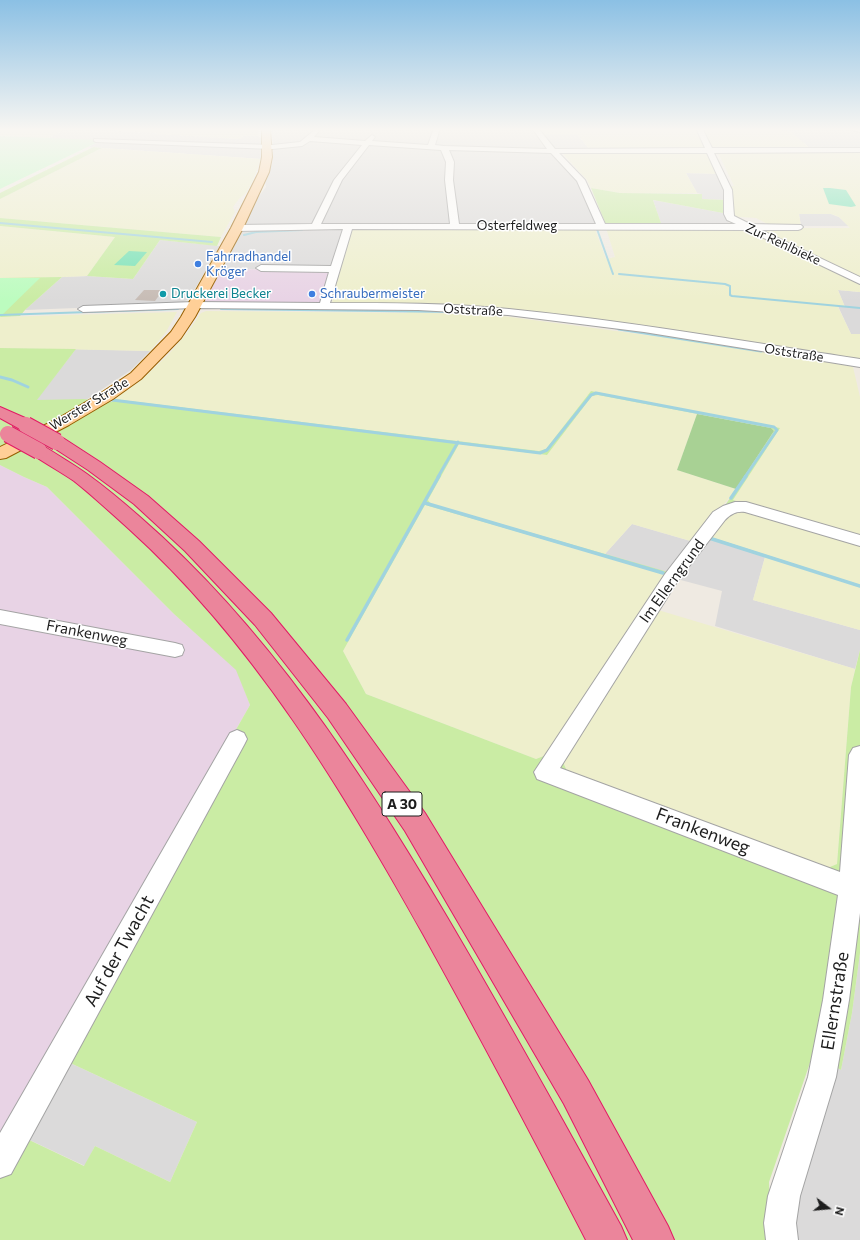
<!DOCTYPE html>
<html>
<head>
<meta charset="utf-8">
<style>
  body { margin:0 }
  #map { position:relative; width:860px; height:1240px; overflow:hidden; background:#efeae2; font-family:Commissioner,sans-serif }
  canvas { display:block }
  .north { position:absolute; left:808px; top:1188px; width:40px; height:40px; -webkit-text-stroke:3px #fff; paint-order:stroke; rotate:106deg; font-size:11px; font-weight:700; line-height:16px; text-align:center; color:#1d1d1d }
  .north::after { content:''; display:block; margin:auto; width:14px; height:18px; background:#1d1d1d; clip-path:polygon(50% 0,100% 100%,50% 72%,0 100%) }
</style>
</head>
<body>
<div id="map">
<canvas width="860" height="1240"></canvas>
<div class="north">N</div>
</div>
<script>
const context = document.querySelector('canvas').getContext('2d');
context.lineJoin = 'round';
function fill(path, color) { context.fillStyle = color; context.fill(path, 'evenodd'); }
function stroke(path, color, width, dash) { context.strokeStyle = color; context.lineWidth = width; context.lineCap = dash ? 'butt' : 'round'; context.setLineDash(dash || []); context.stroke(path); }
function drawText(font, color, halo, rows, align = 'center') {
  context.font = font + ' Commissioner,sans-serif'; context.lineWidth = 3; context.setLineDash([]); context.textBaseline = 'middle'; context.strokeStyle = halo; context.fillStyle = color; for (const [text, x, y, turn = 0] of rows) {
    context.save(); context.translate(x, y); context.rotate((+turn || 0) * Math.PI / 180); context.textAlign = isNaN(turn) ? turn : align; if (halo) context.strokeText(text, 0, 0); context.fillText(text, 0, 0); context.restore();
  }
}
const residential = new Path2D(`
  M67 128H118V131L240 139 243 136H258L261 138V159L88 147 98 142 47 139Z
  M272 128H535L540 134H577L590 150H552L579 180 601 225 346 224 330 270 221 269 256 200 266 187 265 181 272 164 273 156Z
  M771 128H860V151L814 152 791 132Z
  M686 173 719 174 726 190V200L702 199 701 194 697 193Z
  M653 200 723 213 729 223 726 226H662Z
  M799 214H831L839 217 849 226H801Z
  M160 240 220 246 189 299 179 304 25 310 62 277 87 276 133 279Z
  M838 290 860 292V334H851L838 306 845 307Z
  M76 349 150 351 131 370 86 400H36Z
  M632 524 694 542 668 573 605 554Z
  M710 539 765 557 753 600 860 630V650L855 669 715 626 722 591 677 579Z
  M860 953V1240H791L792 1200 832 1065 841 1070 852 1013Z
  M51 1054 197 1122 170 1182 95 1146 85 1166 6 1129Z`);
const industrial = new Path2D(`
  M221 269 330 270 323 300 317 304 202 303Z
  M0 465 24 477 47 487 174 614 237 670 250 705 51 1054 0 1140Z`);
const farmland = new Path2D(`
  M0 128H67L47 139 0 136Z
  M118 128H258V136H243L240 139 157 134 158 133 118 131Z
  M535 128H771L791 132 811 149 590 150 577 134H540Z
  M102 148 261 159 253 180 246 193 239 199 233 207 235 212 221 237 0 218V199Z
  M860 151V278L758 230 774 228H850L839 217 831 214H799L801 226H771L756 218 725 216 723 213 726 200 724 186H734L718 153Z
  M562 153H709L719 174 686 173 697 193H620L591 188 587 180Z
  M0 226 115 237 87 276 40 278H0Z
  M606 228 744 229 860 284V292L838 290 845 307H838L851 334H860V360L539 312 416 305 332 303 350 229H595L606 259 615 257Z
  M206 311 407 313 408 312 503 316 706 343 850 366 853 367 860 397V538L733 500 780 428 591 391 546 450 539 451 114 399 140 381 168 355 187 333 201 313Z
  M177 312 166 332 150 351 0 348V317Z
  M598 395 697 414 677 470 736 489 694 542 632 524 605 554 431 504 428 500 459 444 547 455 592 396Z
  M425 505 667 575 549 754 536 759 366 694 343 651Z
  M742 509 860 545V585L711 537 732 511Z
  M765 557 860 587V630L753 600Z
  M658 610 855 669 851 687 837 864 825 869 567 771 562 760Z`);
const grass = new Path2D(`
  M93 147 102 148 0 199V193Z
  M591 188 620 193 702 194V199L726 200 723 213 653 200 662 226 606 225Z
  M0 218 221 237 217 246 160 240 133 279 87 276 115 237 0 226Z
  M62 277 25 310 20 316 0 317V278Z
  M0 348 76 349 37 400 83 399 112 402 114 399 539 451 546 449 591 391 780 428 733 500 860 538 742 509 732 511 711 537 860 585V587L710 539 677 579 562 760 567 771 825 869 837 864 851 687 860 650V953L852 1013 841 1070 813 1054 769 1182 771 1240H0V1140L6 1129 84 1166 95 1146 170 1182 197 1122 51 1054 250 705 236 670 174 614 47 487 24 477 0 465ZM598 395 771 428 774 431 726 504 668 572 431 504 428 500 459 444 547 455 592 396ZM425 505 667 575 549 754 536 759 366 694 343 651Z`);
const forest = new Path2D(`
  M697 414 771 428 774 431 736 489 677 470Z`);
const park = new Path2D(`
  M0 136 99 140 98 142 0 189Z
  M0 278H40L0 317Z`);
const pitch = new Path2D(`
  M823 188H830L846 190 856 206 851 207 829 204Z
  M129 251 147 252 135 266 114 265Z`);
const streamFar2 = new Path2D(`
  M0 223 212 242
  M593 228 597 229 613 274
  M244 235 256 232 302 230
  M619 274 725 284 730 286V295L732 296 860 308
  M221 309 454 312
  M0 315 178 309
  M615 328 625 330`);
const streamFar1 = new Path2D(`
  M619 329 761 351
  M0 377 12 380 28 387
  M112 400 540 453 547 450 591 395 596 393 774 427 777 430 745 477
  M438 477 458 442`);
const stream = new Path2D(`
  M731 498 746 476
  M425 503 663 573
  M712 535 709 538 860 586
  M347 640 439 476`);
const building = new Path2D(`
  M144 290H163L155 301 135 300Z`);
const minor = new Path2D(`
  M434 128H440L435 145 444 146 547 149 532 128H538L555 149 705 148 696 128H702L712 148H860V152L714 153 732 190 734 216 750 224 801 225 803 227 801 229 798 230H761L860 277V284L747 230 352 229 330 303C390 303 450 303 509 309 627 321 743 341 860 359V367L644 332 508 315 418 310 194 308 83 312 78 309 83 306 194 302 320 303 329 272 261 271 256 268 261 265 331 266 343 229 237 231 232 228 237 225 312 224 334 180 362 145 310 141 302 146 272 149 96 142 94 141V139L272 145 300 142 316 129 319 131 314 137 365 141 372 135 375 137 372 141 428 145ZM369 145 441 150 446 162 445 180 450 224H321L342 180ZM449 150 551 153 577 181 596 224H459L453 180 454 162ZM559 153H707L724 190V214L727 220 736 224H605L585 180Z
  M847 128H860V132L848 129Z
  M735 502H746L860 535V546L745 512C736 511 731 514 725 520L677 582 560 768 840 872 849 755 853 748 860 746V913L849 1000 836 1077 800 1196 796 1223 798 1240H766L764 1223 768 1196 808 1077 823 1000 838 895 537 779 534 772 665 574 713 512 723 506Z
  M0 610 175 643 182 645 184 650 182 655 175 657 0 624Z
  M237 730 244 733 247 739 244 745 11 1174 0 1178V1133L230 733Z`);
const major = new Path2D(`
  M262 128H270L272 157 269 172 243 228 195 317 181 338 141 379 113 399 69 425 6 458 0 459V447L57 419 101 393 131 373 171 332 181 317 231 228 259 172 262 157Z`);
const highway = new Path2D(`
  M0 407 32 421 34 425 32 429 26 430 20 429 0 418Z
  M57 437 63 438 100 462 148 496 199 541 271 613 346 704 425 813 588 1080 668 1226 674 1240H633L564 1104 405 831 328 718 255 625 185 551 134 504 88 470 51 446 48 442 51 438Z
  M39 446 45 447C59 456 73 464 87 474 105 487 123 502 140 517 268 628 362 773 447 917 507 1019 564 1122 621 1226L627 1240H586C533 1137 479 1035 423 934 342 789 254 642 129 529 111 513 93 496 74 481 61 472 46 464 33 455L30 451 33 447Z`);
const highwayBridge = new Path2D(`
  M26 425 57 442
  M8 434 39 451`);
const markers = [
  [198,264,4,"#3f7fe0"],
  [163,294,4,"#0f9aa8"],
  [312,294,4,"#3f7fe0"]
];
const farStreetnames = [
  ["Osterfeldweg",517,226],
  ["Zur Rehlbieke",783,244,25],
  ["Oststraße",473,310,3],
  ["Oststraße",794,353,9],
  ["Werster Straße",89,404,-31]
];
const farShopnames = [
  ["Fahrradhandel",206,257],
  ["Kröger",206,272],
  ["Schraubermeister",320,294]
];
const farCulturenames = [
  ["Druckerei Becker",171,294]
];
const shields = [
  [402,804,40]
];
const shieldNames = [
  ["A 30",402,804]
];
const streetNames = [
  ["Im Ellerngrund",672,581,-54],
  ["Frankenweg",87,633,11]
];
const nearStreetnames = [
  ["Frankenweg",703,831,21],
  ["Auf der Twacht",119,951,-61],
  ["Ellernstraße",835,1001,-81]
];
fill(residential, '#dbdada');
fill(industrial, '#e8d3e5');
fill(farmland, '#eeefcc');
fill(grass, '#caeca4');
fill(forest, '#a8d194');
fill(park, '#bcfcbf');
fill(pitch, '#7be3b7');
stroke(streamFar2, '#a0d3df', 2);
stroke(streamFar1, '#a0d3df', 3);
stroke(stream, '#a0d3df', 3.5);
fill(building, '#c7bcb5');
stroke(minor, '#a4a4a4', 2);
stroke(major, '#965f00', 2);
stroke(highway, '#e21a65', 2);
fill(minor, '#fff');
fill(major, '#ffcf97');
fill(highway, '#eb859b');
stroke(highwayBridge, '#e21a65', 18, []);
stroke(highwayBridge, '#eb859b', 16);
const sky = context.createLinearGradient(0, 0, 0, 301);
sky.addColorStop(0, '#8bc0e4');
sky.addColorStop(0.43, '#f8f6f2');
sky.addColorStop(1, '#f8f6f200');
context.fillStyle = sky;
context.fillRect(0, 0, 860, 301);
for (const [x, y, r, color] of markers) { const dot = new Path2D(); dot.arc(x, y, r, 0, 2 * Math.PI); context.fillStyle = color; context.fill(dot); stroke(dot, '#fff', 1.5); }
drawText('13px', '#1d1d1d', '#fff', farStreetnames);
drawText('13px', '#366cbe', '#fff', farShopnames, 'left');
drawText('13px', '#0d838f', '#fff', farCulturenames, 'left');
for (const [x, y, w] of shields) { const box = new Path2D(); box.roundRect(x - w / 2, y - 12, w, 24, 3); context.fillStyle = '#fff'; context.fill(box); stroke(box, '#1d1d1d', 1); }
drawText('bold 14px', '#1d1d1d', null, shieldNames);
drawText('15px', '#1d1d1d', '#fff', streetNames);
drawText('18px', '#1d1d1d', '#fff', nearStreetnames);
</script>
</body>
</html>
